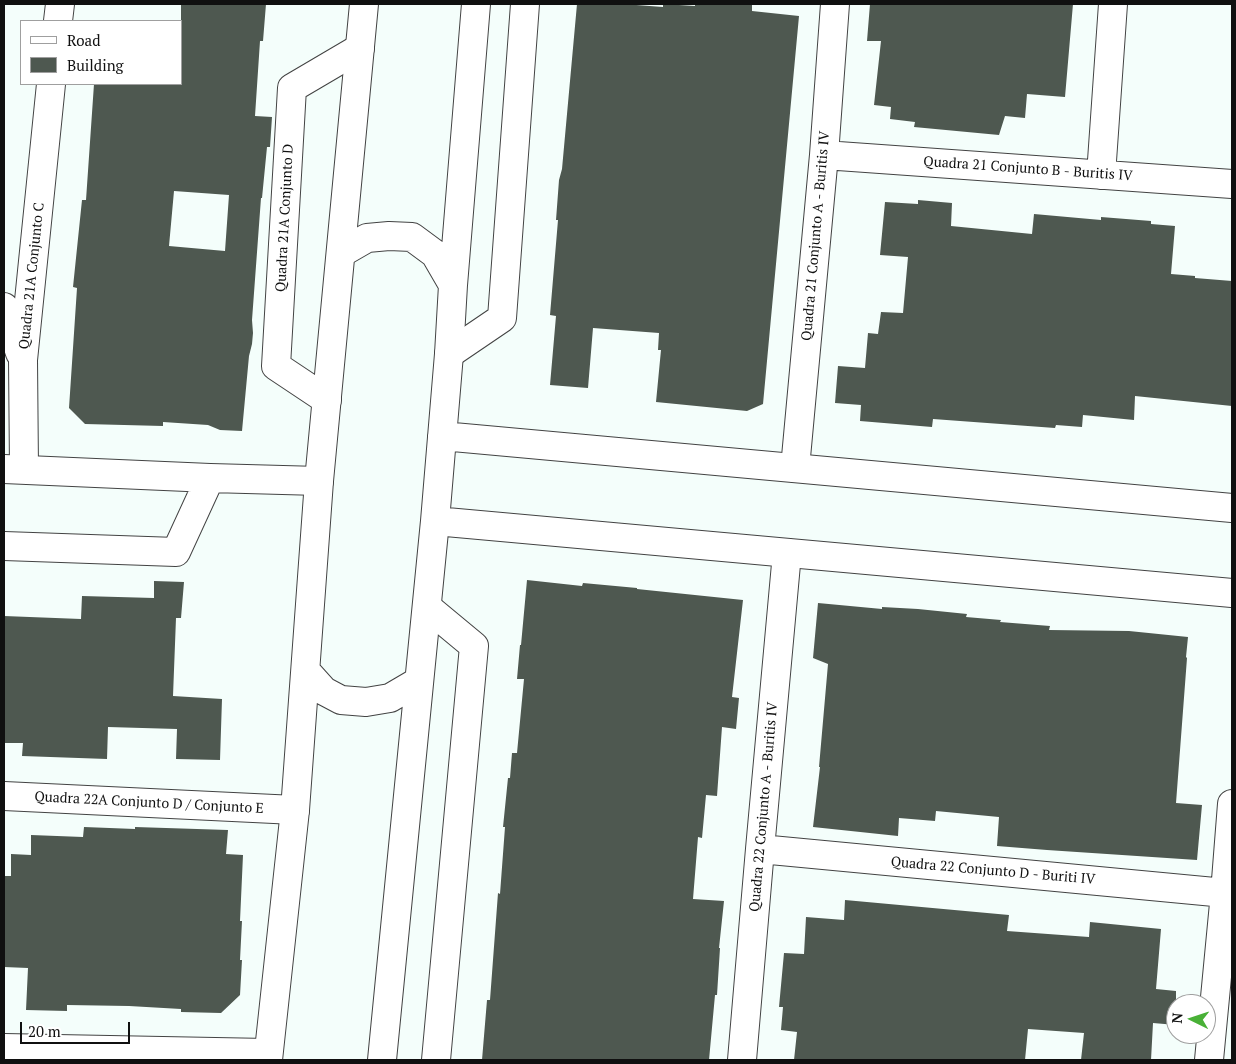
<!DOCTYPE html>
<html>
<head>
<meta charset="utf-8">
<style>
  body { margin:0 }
  #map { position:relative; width:1236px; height:1064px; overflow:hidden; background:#f4fefb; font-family:"PT Serif",serif }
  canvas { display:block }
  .frame { position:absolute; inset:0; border:5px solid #101010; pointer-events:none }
  .legend { position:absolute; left:20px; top:20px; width:162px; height:65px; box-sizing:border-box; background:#fff; border:1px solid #9f9f9f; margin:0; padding:6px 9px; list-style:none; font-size:15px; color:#101010 }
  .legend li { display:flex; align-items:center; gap:10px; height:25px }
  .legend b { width:25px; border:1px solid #9f9f9f }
  .north { position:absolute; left:1166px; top:994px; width:50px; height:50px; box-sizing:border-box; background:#fff; border:1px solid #9f9f9f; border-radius:50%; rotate:274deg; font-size:14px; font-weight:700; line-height:20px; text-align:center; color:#101010 }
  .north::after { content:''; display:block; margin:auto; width:18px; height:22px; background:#49b137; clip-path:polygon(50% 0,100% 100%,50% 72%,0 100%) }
  .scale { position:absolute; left:20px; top:1022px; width:110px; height:22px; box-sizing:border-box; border:2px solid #101010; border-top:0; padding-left:6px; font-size:15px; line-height:18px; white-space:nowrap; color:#101010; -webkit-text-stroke:4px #fff; paint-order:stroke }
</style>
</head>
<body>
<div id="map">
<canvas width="1236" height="1064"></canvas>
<div class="frame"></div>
<ul class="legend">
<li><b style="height:6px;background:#fff"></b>Road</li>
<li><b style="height:14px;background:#4e5850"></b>Building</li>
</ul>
<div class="north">N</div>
<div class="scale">20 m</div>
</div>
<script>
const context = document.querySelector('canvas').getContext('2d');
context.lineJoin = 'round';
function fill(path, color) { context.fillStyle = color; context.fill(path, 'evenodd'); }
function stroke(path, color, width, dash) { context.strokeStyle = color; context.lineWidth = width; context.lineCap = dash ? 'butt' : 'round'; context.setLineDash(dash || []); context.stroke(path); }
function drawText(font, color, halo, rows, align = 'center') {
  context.font = font + ' "PT Serif",serif'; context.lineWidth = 5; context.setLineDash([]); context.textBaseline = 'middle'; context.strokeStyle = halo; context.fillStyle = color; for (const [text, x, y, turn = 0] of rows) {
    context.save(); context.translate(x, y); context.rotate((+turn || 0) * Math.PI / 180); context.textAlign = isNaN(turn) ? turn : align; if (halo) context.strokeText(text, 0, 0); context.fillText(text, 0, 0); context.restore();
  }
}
const building = new Path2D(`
  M181 4H266L263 41H260L255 116 272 117 270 147H267L262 198H261L252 320 253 333 252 344 249 356 242 431 220 430 208 425 163 422V426L85 424 69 408 77 288 73 287 82 200H86L94 84H181ZM174 191 229 195 225 251 169 246Z
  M577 4H623L663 7V4L695 6V4H752V11L799 16 763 404 747 411 656 402 661 350H658L659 333 593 328 588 388 550 385 556 316 550 315 558 220H556L559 180 562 169Z
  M870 4H1073L1065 97 1027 94 1025 118 1005 116 999 135 914 127 915 122 890 119 891 107 874 105 881 41H867Z
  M918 200 952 203 951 226 1032 234 1034 214 1101 220V217L1151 221V224L1175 226 1171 274 1195 276V278L1232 281V406L1135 396 1134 420 1083 415 1082 427 1056 425 1055 428 933 419 932 427 860 421 861 405 835 403 838 366 865 368 868 333 878 334 881 312 903 313 908 257 880 255 885 202 918 204Z
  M527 580 582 586 583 583 637 588V589L743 600 732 697 739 698 736 729 722 727 717 796 706 795 702 838 698 837 693 899 724 901 719 948H720L717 995H715L709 1060H482L487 1000H490L498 893 500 894 505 827H503L508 778H510L512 753H517L524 679H517L520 645H521Z
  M154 581 184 582 181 618H176L173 696 222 699 220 760 176 759 177 729 108 727 107 759 22 756 23 743H4V616L81 619 82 596 154 598Z
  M818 603 882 609V607L918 609 967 614 966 617 1001 620 1000 622 1050 626 1049 630 1129 631 1188 637 1186 657 1187 658 1176 803 1202 805 1197 860 1047 850 997 846 999 817 936 811 935 821 899 818 898 836 813 827 820 767H819L828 664 813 658Z
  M84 827 135 829V827L228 830 226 854 243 855 240 921H242L240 960H242L240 995 221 1013 181 1012V1009L129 1006 67 1005V1011L26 1010 28 968 4 967V876H11V854L31 855V835L83 837Z
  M845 900 1009 915 1007 931 1089 937 1090 922 1161 929 1156 989 1176 991V1025L1153 1023 1151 1060H1081L1084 1033 1028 1029 1025 1060H794L797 1032 781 1030 783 1007H779L784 953 804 954 806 917 844 920Z`);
const minor = new Path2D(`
  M58 21 60 4
  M824 155 1232 184
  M1101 175 1113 4
  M4 307 20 353
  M449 354 502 318 525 4
  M327 400 276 366 292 88 360 48
  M795 468 824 155 835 4
  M4 469 210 478 319 481
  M24 469 23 360 51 84
  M4 546 176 552 210 478
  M427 607 474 646 436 1060
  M4 796 295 810
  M760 849 1225 893
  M4 1048 268 1053
  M742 1060 760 849 787 553
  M1209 1060 1225 893 1232 804`);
const tertiary = new Path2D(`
  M341 253 367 238 389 236 412 237 435 254 453 285
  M442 436 1232 508
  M435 521 1232 593
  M306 671 324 691 341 700 366 702 390 698 419 681
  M268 1060 295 810 319 481 364 4
  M382 1060 435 521 449 354 453 285 476 4`);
const streetNames = [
  ["Quadra 21 Conjunto B - Buritis IV",1028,169,4],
  ["Quadra 21A Conjunto D",285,218,-87],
  ["Quadra 21 Conjunto A - Buritis IV",816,236,-85],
  ["Quadra 21A Conjunto C",32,276,-84],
  ["Quadra 22A Conjunto D / Conjunto E",149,803,3],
  ["Quadra 22 Conjunto A - Buritis IV",764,807,-85],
  ["Quadra 22 Conjunto D - Buriti IV",993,871,5]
];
fill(building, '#4e5850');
stroke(minor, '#434343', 30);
stroke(tertiary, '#434343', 30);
stroke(minor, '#fff', 28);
stroke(tertiary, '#fff', 28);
drawText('14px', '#101010', '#fff', streetNames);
</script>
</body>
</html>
